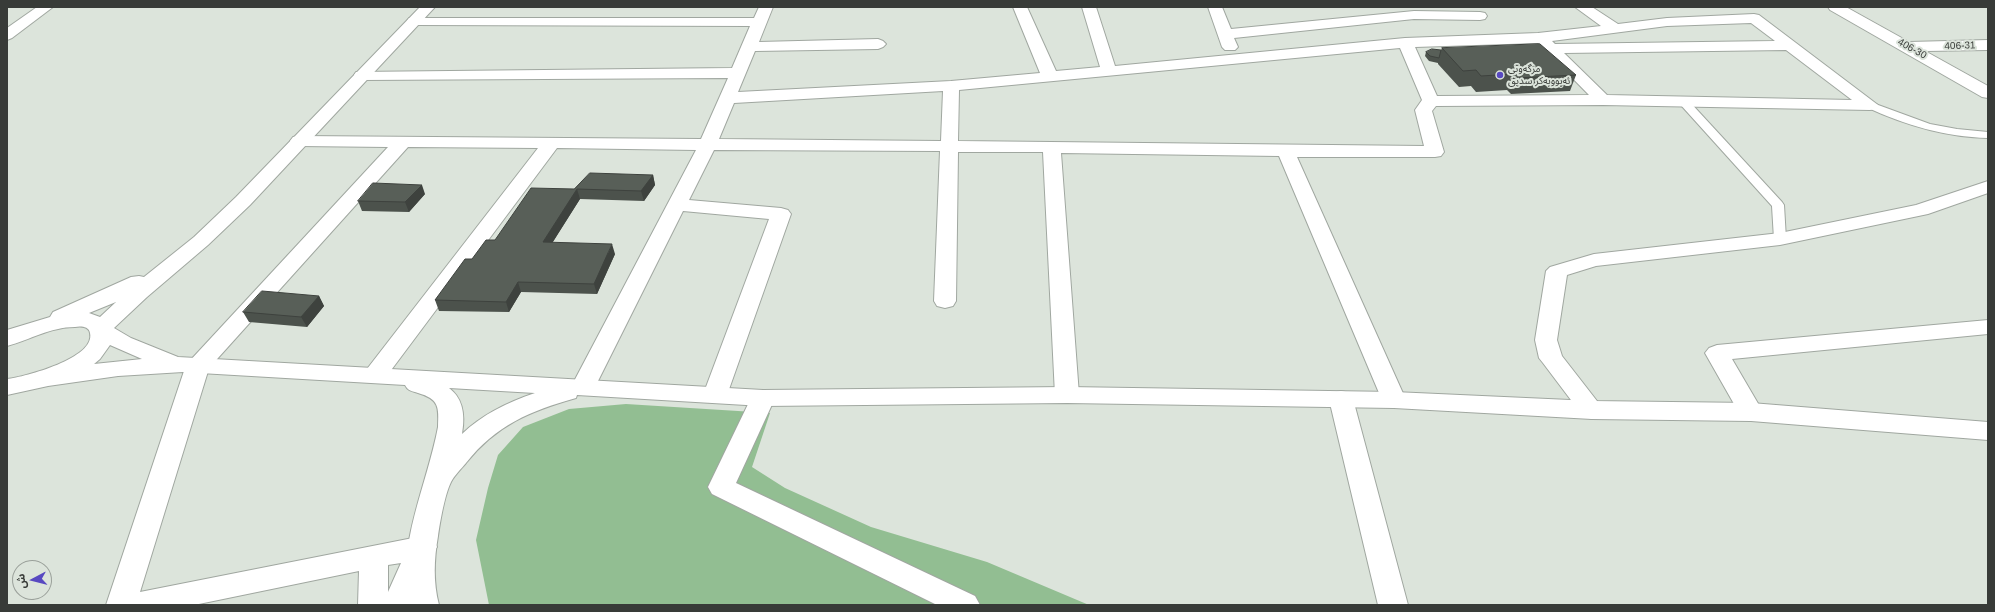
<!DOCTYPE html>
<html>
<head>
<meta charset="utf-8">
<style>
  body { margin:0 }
  #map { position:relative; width:1995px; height:612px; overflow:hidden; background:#dce4db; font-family:Helvetica,"Noto Sans Arabic",sans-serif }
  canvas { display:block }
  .frame { position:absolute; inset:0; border:8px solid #383b38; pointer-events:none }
  .north { position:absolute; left:12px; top:560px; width:40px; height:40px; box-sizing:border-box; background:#dce4db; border:1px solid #9aa09a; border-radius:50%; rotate:263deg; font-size:11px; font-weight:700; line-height:16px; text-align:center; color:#383b38 }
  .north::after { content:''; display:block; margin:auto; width:14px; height:18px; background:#5849c1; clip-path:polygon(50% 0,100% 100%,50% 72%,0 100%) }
</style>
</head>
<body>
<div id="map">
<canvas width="1995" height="612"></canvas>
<div class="frame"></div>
<div class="north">ش</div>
</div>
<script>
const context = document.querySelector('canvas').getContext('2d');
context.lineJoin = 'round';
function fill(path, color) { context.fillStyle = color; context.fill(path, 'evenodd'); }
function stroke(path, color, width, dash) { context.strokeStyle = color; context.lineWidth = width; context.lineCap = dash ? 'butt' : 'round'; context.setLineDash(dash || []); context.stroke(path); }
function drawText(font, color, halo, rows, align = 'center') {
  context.font = font + ' Helvetica,"Noto Sans Arabic",sans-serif'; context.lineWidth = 4; context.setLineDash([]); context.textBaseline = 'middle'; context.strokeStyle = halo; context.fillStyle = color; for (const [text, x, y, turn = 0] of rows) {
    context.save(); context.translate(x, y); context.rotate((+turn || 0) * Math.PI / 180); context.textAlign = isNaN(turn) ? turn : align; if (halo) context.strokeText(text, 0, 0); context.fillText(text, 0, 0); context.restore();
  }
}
const green = new Path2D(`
  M626 404 770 413 752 467 785 488 871 527 987 562 1089 605H489L476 540 488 488 498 455 523 427 569 409Z`);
const lane = new Path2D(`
  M1683 98 1687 99 1782 202 1784 205 1786 239 1785 242 1780 243 1774 239 1772 206 1679 103 1678 101 1679 99Z
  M1870 102 1930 124 1957 129 1988 132V138C1945 137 1905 125 1866 107L1865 105Z`);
const street = new Path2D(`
  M759 7H773L759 42 878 39 883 41 886 44 883 47 878 49 755 51 738 92 951 81 1040 73 1013 7H1027L1056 71 1100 67 1082 7H1096L1115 66 1405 38 1538 33 1601 26 1575 7H1592L1618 24 1667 18 1754 14 1759 15 1878 105 1876 109 1870 110 1603 105 1436 106 1432 111 1444 152 1441 156 1435 157H1297L1406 400 1403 406 1394 408 1385 406 1382 400 1279 156 1061 153 1079 395 1076 401 1067 403 1058 401 1055 395 1043 152H958L956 301 953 306 945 308 937 306 934 301 940 151 714 150 689 200 781 208 788 210 791 214 727 395 724 401 715 403 706 401 703 395 769 219 683 211 592 393 583 395 574 393 571 387 696 150 557 148 383 381 375 383 367 381 363 375 367 369 538 148 408 147 209 368 140 592 423 536 433 539 437 547 431 555 412 605H358L359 571 194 605H106L186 365 388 147 299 146 293 145 290 141 293 137 299 136 701 139 728 78 362 80 356 78 354 75 356 72 732 68 750 26 414 25 409 24 407 21 409 18H754ZM1751 23 1775 41 1555 44 1552 41 1667 26ZM1538 43 1589 95 1437 96 1415 47ZM1400 48 1422 100 1415 110 1424 146 958 141 959 90ZM1786 50 1852 100 1607 95 1564 53ZM943 91 941 141 719 139 734 103ZM401 563 388 592V565Z
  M1208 7H1222L1231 29 1414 11 1480 12 1485 13 1487 16 1485 19 1480 20 1414 19 1234 38 1238 47 1235 50H1225L1222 47Z
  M1828 7H1846L1909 42 1988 40V50L1925 51 1988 86V98L1982 97 1830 10Z
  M1988 181V193L1928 214 1780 245 1596 266 1567 275 1557 340 1562 356 1604 410 1601 416 1592 419 1583 416 1543 363 1539 358 1535 340 1546 271 1550 267 1594 254 1780 233 1916 205Z
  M1988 320V334L1732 359 1763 412 1760 418 1751 421 1742 418 1705 353 1709 348 1717 345Z
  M763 390 772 392 775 398 736 483 975 596 980 605H937L712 494 708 487 751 398 754 392Z
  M1341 391 1350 393 1353 399 1408 605H1378L1329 399 1332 393Z`);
const secondary = new Path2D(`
  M420 7H435L250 205 208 245 147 297 114 328 131 338 178 357 763 390 1067 387 1394 392 1592 401 1751 403 1988 422V440L1751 421 1592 419 1394 408 1067 403 763 406 577 395 576 398C530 411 496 425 466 463 461 469 454 476 451 482 445 494 440 522 438 536 434 559 433 582 439 605H409C396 544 427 486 438 427 439 407 439 399 418 393 412 391 408 391 405 385L183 372 118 376 48 386 7 395V379C25 377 96 358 90 333 89 326 80 326 75 327 50 327 30 340 7 346V330L50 317 53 312 131 277 139 276 144 277 194 237 236 197ZM116 302 100 317 89 313ZM110 345 142 359 94 364 100 359ZM449 388 535 393C508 402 483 414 462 434 465 417 464 399 449 388Z`);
const highway = new Path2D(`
  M37 7H53L12 38 7 40V28Z`);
const wall = new Path2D(`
  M1442 48 1576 75 1570 91 1511 94 1507 90 1476 92 1471 86 1459 87 1438 64V63L1429 61 1425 56 1426 52 1441 50Z
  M653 175 655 185 644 201 580 199 552 243 615 254 597 294 521 292 509 312 439 311 435 300 472 259 495 240 574 189Z
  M425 194 409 212 362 211 358 201Z
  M319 296 324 306 307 327 249 322 243 312Z`);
const shadedWall = new Path2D(`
  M653 175 655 185 644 201 641 191Z
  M422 185 425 194 409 212 405 202Z
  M577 189 580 199 546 253 543 242Z
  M612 244 615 254 597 294 594 284Z
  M518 282 521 292 509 312 506 302Z
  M319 296 324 306 307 327 301 317Z`);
const building = new Path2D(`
  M1540 44 1576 75 1516 78 1512 74 1481 76 1476 70 1463 71 1442 48Z
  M1432 49 1441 50 1439 58 1430 56 1426 52Z
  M590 173 653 175 641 191 577 189 543 242 612 244 594 284 518 282 506 302 435 300 465 259H472L486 240H495L531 188 574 189Z
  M373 183 422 185 405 202 358 201Z
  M262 291 319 296 301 317 243 312Z`);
const markers = [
  [1500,75,4,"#5849c1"]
];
const farStreetnames = [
  ["406-31",1960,46,-2],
  ["406-30",1912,49,29]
];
const farPoinames = [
  ["مزگەوتی",1508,69],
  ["ئەبووبەکر سدیق",1508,81]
];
fill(green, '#92be92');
stroke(lane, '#a0a7a0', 2);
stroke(street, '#a0a7a0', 2);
stroke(secondary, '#a0a7a0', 2);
stroke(highway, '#a0a7a0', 2);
fill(lane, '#fff');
fill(street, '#fff');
fill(secondary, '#fff');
fill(highway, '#fff');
fill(wall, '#4c524c');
fill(shadedWall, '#3e423e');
fill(building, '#585f58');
stroke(building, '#3e423e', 1);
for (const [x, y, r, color] of markers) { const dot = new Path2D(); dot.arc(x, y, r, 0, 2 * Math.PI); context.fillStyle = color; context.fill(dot); stroke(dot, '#dce4db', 1.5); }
drawText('10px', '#383b38', '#dce4db', farStreetnames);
drawText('10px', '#383b38', '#dce4db', farPoinames, 'left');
</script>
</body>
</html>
